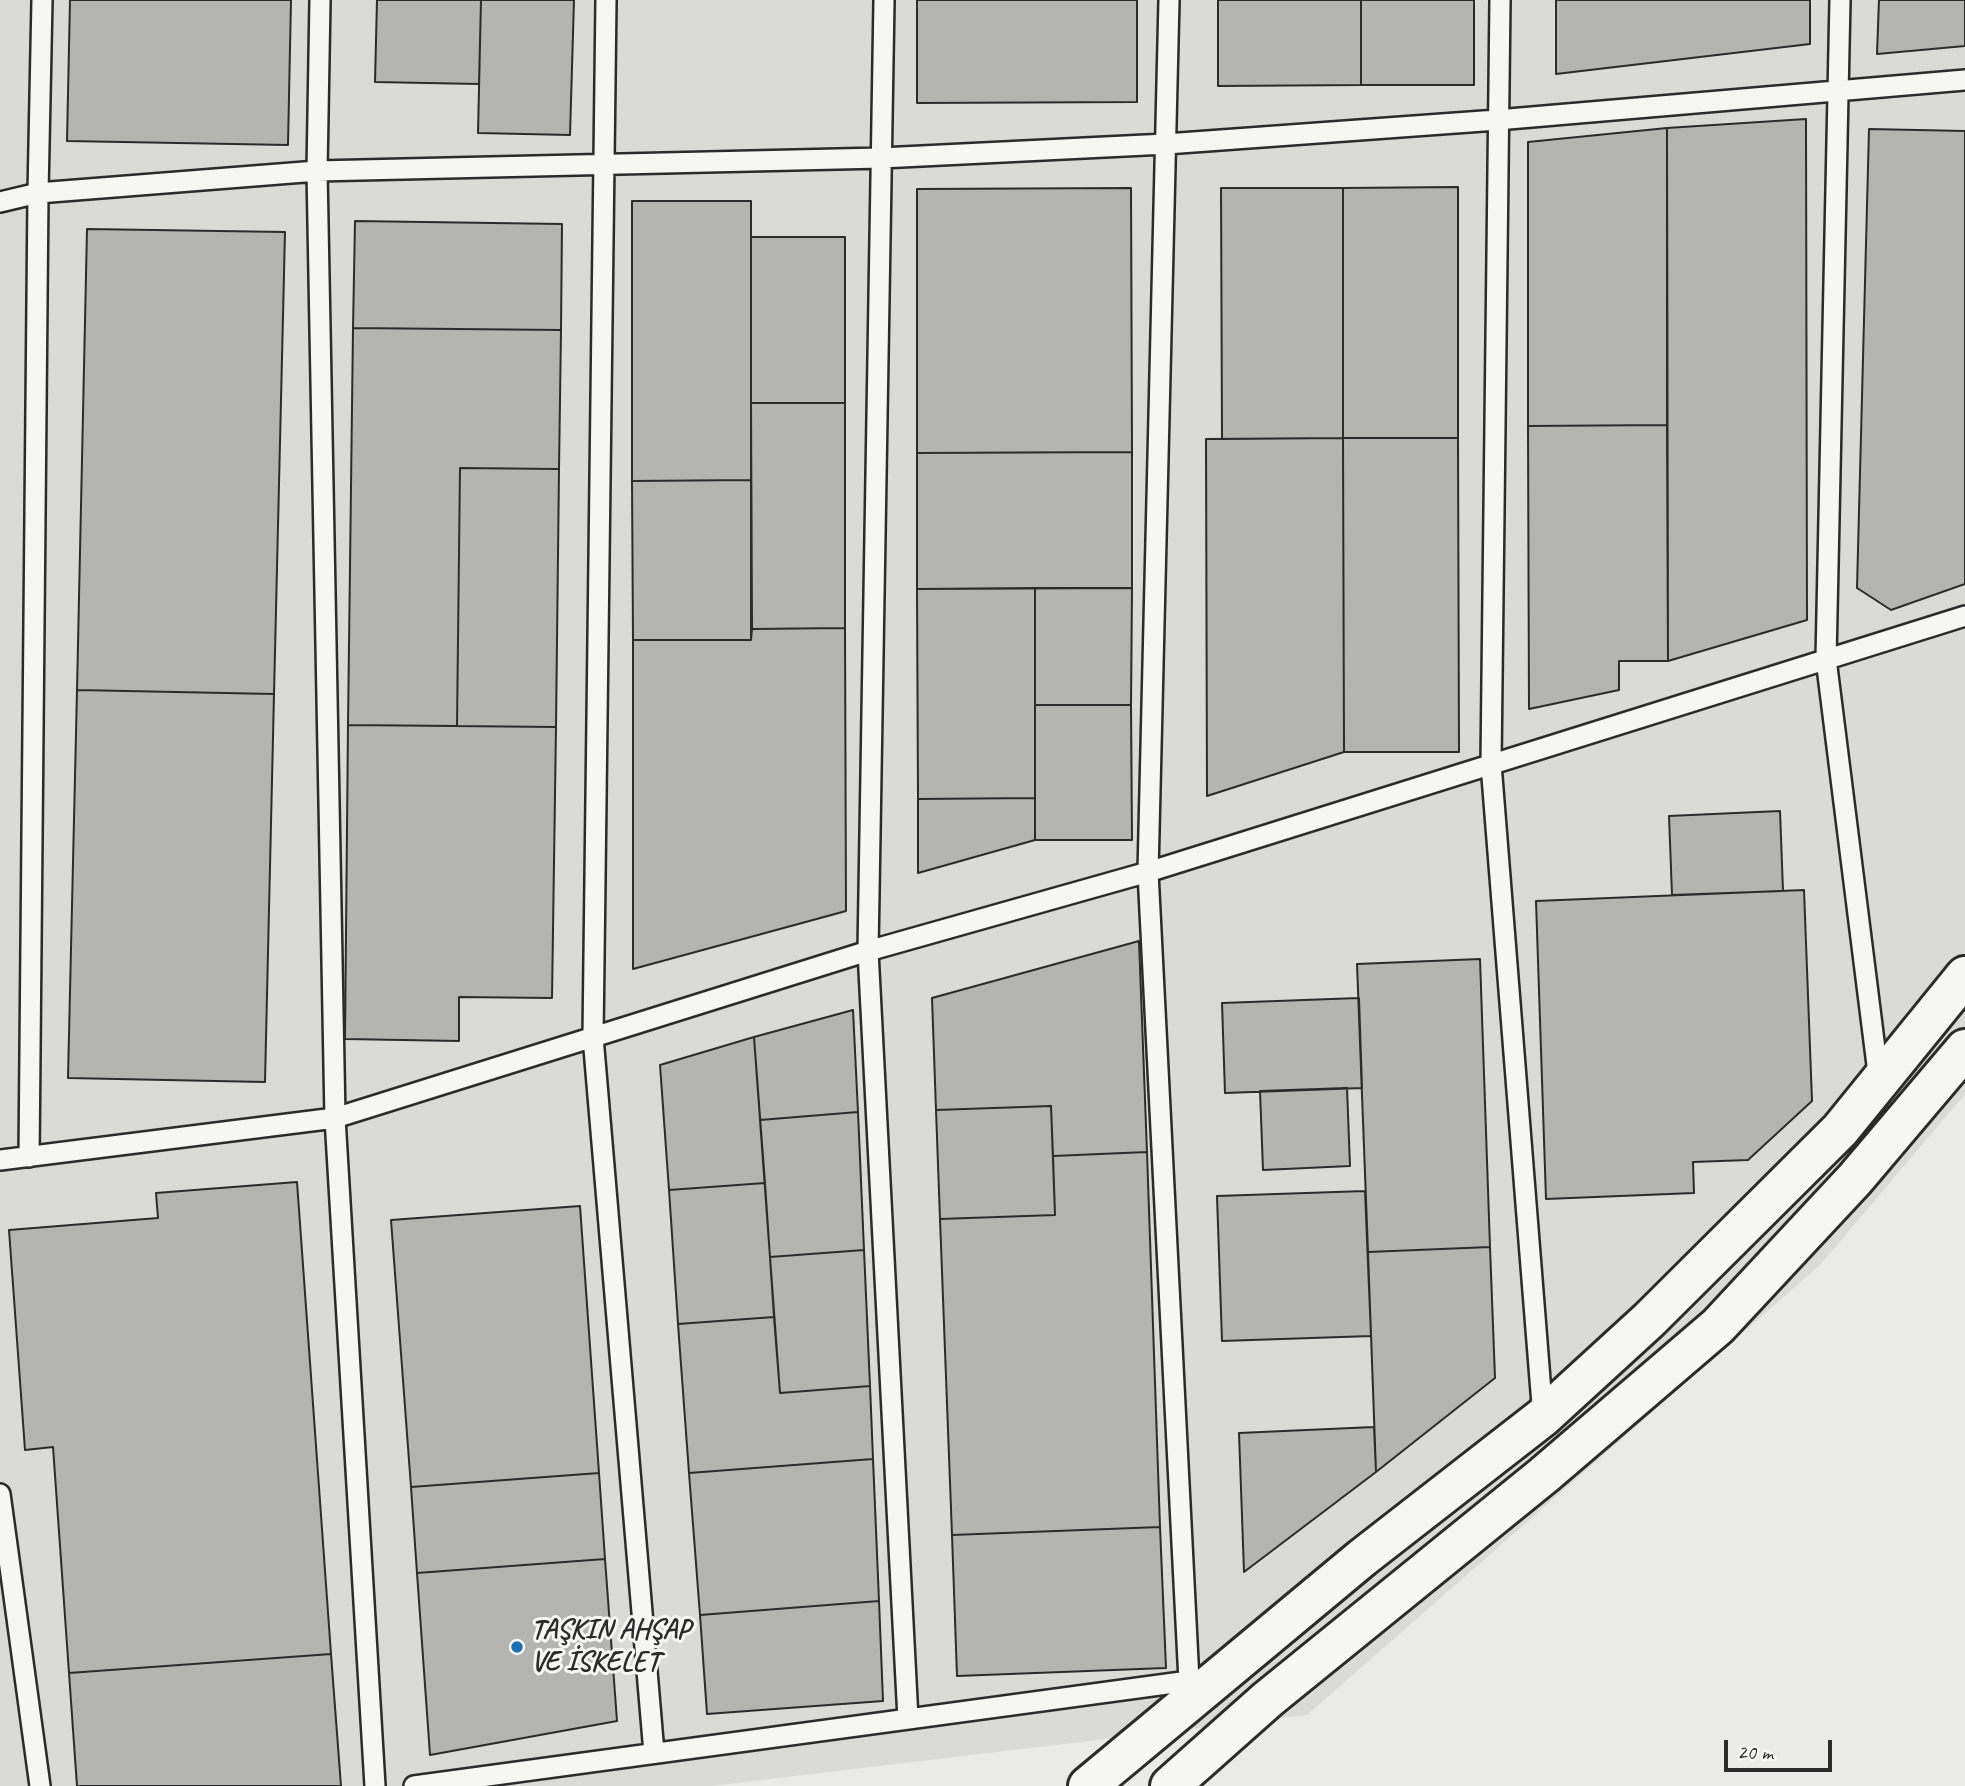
<!DOCTYPE html>
<html>
<head>
<meta charset="utf-8">
<style>
  body { margin:0 }
  #map { position:relative; width:1965px; height:1786px; overflow:hidden; background:#eaeae6; font-family:Caveat,sans-serif }
  canvas { display:block }
  .scale { position:absolute; left:1724px; top:1740px; width:108px; height:32px; box-sizing:border-box; border:4px solid #2b2b2b; border-top:0; padding-left:9px; font-size:21px; line-height:24px; white-space:nowrap; color:#2b2b2b; -webkit-text-stroke:5px #f6f6f2; paint-order:stroke }
</style>
</head>
<body>
<div id="map">
<canvas width="1965" height="1786"></canvas>
<div class="scale">20 m</div>
</div>
<script>
const context = document.querySelector('canvas').getContext('2d');
context.lineJoin = 'round';
function fill(path, color) { context.fillStyle = color; context.fill(path, 'evenodd'); }
function stroke(path, color, width, dash) { context.strokeStyle = color; context.lineWidth = width; context.lineCap = dash ? 'butt' : 'round'; context.setLineDash(dash || []); context.stroke(path); }
function drawText(font, color, halo, rows, align = 'center') {
  context.font = font + ' Caveat,sans-serif'; context.lineWidth = 6; context.setLineDash([]); context.textBaseline = 'middle'; context.strokeStyle = halo; context.fillStyle = color; for (const [text, x, y, turn = 0] of rows) {
    context.save(); context.translate(x, y); context.rotate((+turn || 0) * Math.PI / 180); context.textAlign = isNaN(turn) ? turn : align; if (halo) context.strokeText(text, 0, 0); context.fillText(text, 0, 0); context.restore();
  }
}
const built = new Path2D(`
  M0 0H1965V1094L1820 1265 1307 1715 711 1786H0Z`);
const building = new Path2D(`
  M70 0H291L288 145 67 141Z
  M377 0H481L479 84 375 82Z
  M481 0H574L570 135 478 133Z
  M917 0H1137V102L917 103Z
  M1218 0H1361V85L1218 86Z
  M1361 0H1474V85H1361Z
  M1556 0H1810V44L1556 74Z
  M1879 0H1965V46L1877 54Z
  M1806 119 1807 620 1668 661 1667 128Z
  M1667 128V425L1528 426V142Z
  M1869 129 1965 131V584L1891 610 1857 588Z
  M1458 187V438H1343V188Z
  M1131 188 1132 452 917 453V189Z
  M1221 188H1343V438L1222 439Z
  M632 201H751V480L632 481Z
  M355 221 562 224 561 330 353 328Z
  M87 229 285 232 274 694 77 690Z
  M751 237H845V403H751Z
  M353 328 561 330 559 469 460 468 457 726 348 725Z
  M751 403H845V628L752 629Z
  M1667 425 1668 661H1619V690L1529 709 1528 426Z
  M1343 438H1458L1459 752H1344Z
  M1343 438 1344 752 1207 796 1206 439Z
  M1132 452V588L917 589V453Z
  M460 468 559 469 556 727 457 726Z
  M751 480V640H633L632 481Z
  M1035 588H1132L1131 705H1035Z
  M1035 588V798L918 799 917 589Z
  M845 628 846 911 633 969V640H751L752 629Z
  M77 690 274 694 265 1082 68 1078Z
  M1035 705H1131L1132 840H1035Z
  M348 725 556 727 552 998 459 997V1041L345 1039Z
  M1035 798V840L918 873V799Z
  M1780 811 1783 891 1672 895 1669 816Z
  M1804 890 1812 1101 1748 1160 1693 1162 1694 1193 1546 1199 1536 901Z
  M1139 941 1147 1152 1053 1156 1051 1106 936 1110 932 998Z
  M1480 959 1490 1247 1368 1252 1357 964Z
  M1359 998 1362 1088 1225 1093 1222 1003Z
  M853 1010 858 1112 760 1120 754 1037Z
  M754 1037 765 1183 669 1190 660 1065Z
  M1347 1088 1350 1166 1263 1170 1260 1091Z
  M1051 1106 1055 1215 940 1219 936 1110Z
  M858 1112 864 1250 770 1257 760 1120Z
  M1147 1152 1160 1527 952 1535 940 1219 1055 1215 1053 1156Z
  M297 1182 331 1654 69 1673 53 1447 25 1450 9 1230 158 1218 156 1193Z
  M765 1183 774 1317 678 1324 669 1190Z
  M1365 1191 1371 1336 1222 1341 1217 1196Z
  M580 1206 599 1473 411 1487 391 1220Z
  M1490 1247 1495 1378 1376 1472 1368 1252Z
  M864 1250 870 1386 780 1393 770 1257Z
  M774 1317 780 1393 870 1386 873 1459 689 1473 678 1324Z
  M1374 1427 1376 1472 1244 1572 1239 1433Z
  M873 1459 879 1601 700 1615 689 1473Z
  M599 1473 605 1559 417 1573 411 1487Z
  M1160 1527 1166 1668 957 1676 952 1535Z
  M605 1559 617 1721 430 1755 417 1573Z
  M879 1601 883 1701 707 1714 700 1615Z
  M331 1654 341 1786H77L69 1673Z`);
const service = new Path2D(`
  M320 0 317 171 335 1118 375 1786
  M606 0 593 1037 654 1753
  M884 0 868 951 908 1719
  M1169 0 1148 872 1189 1681 1196 1695
  M1500 0 1491 764 1543 1417
  M1840 0 1826 659 1879 1081
  M0 202 38 193 317 171 881 158 1166 144 1497 120 1965 80
  M29 1157 38 193 42 0
  M0 1160 335 1118 868 951 1148 872 1965 616
  M0 1494 40 1786
  M414 1786 1189 1681`);
const primary = new Path2D(`
  M1088 1786 1362 1558 1543 1417 1649 1320 1840 1130 1965 976
  M1170 1786 1268 1699 1544 1475 1718 1326 1855 1179 1965 1049`);
const markers = [
  [517,1647,7,"#1f6fb2"]
];
const poiNames = [
  ["TAŞKIN AHŞAP",531,1631],
  ["VE İSKELET",531,1663]
];
fill(built, '#dadad6');
fill(building, '#b4b4b1');
stroke(building, '#2b2b2b', 2);
stroke(service, '#2b2b2b', 24);
stroke(primary, '#2b2b2b', 44);
stroke(service, '#f6f6f2', 19);
stroke(primary, '#f6f6f2', 38);
for (const [x, y, r, color] of markers) { const dot = new Path2D(); dot.arc(x, y, r, 0, 2 * Math.PI); context.fillStyle = color; context.fill(dot); stroke(dot, '#f6f6f2', 2.5); }
drawText('bold 28px', '#2b2b2b', '#f6f6f2', poiNames, 'left');
</script>
</body>
</html>
